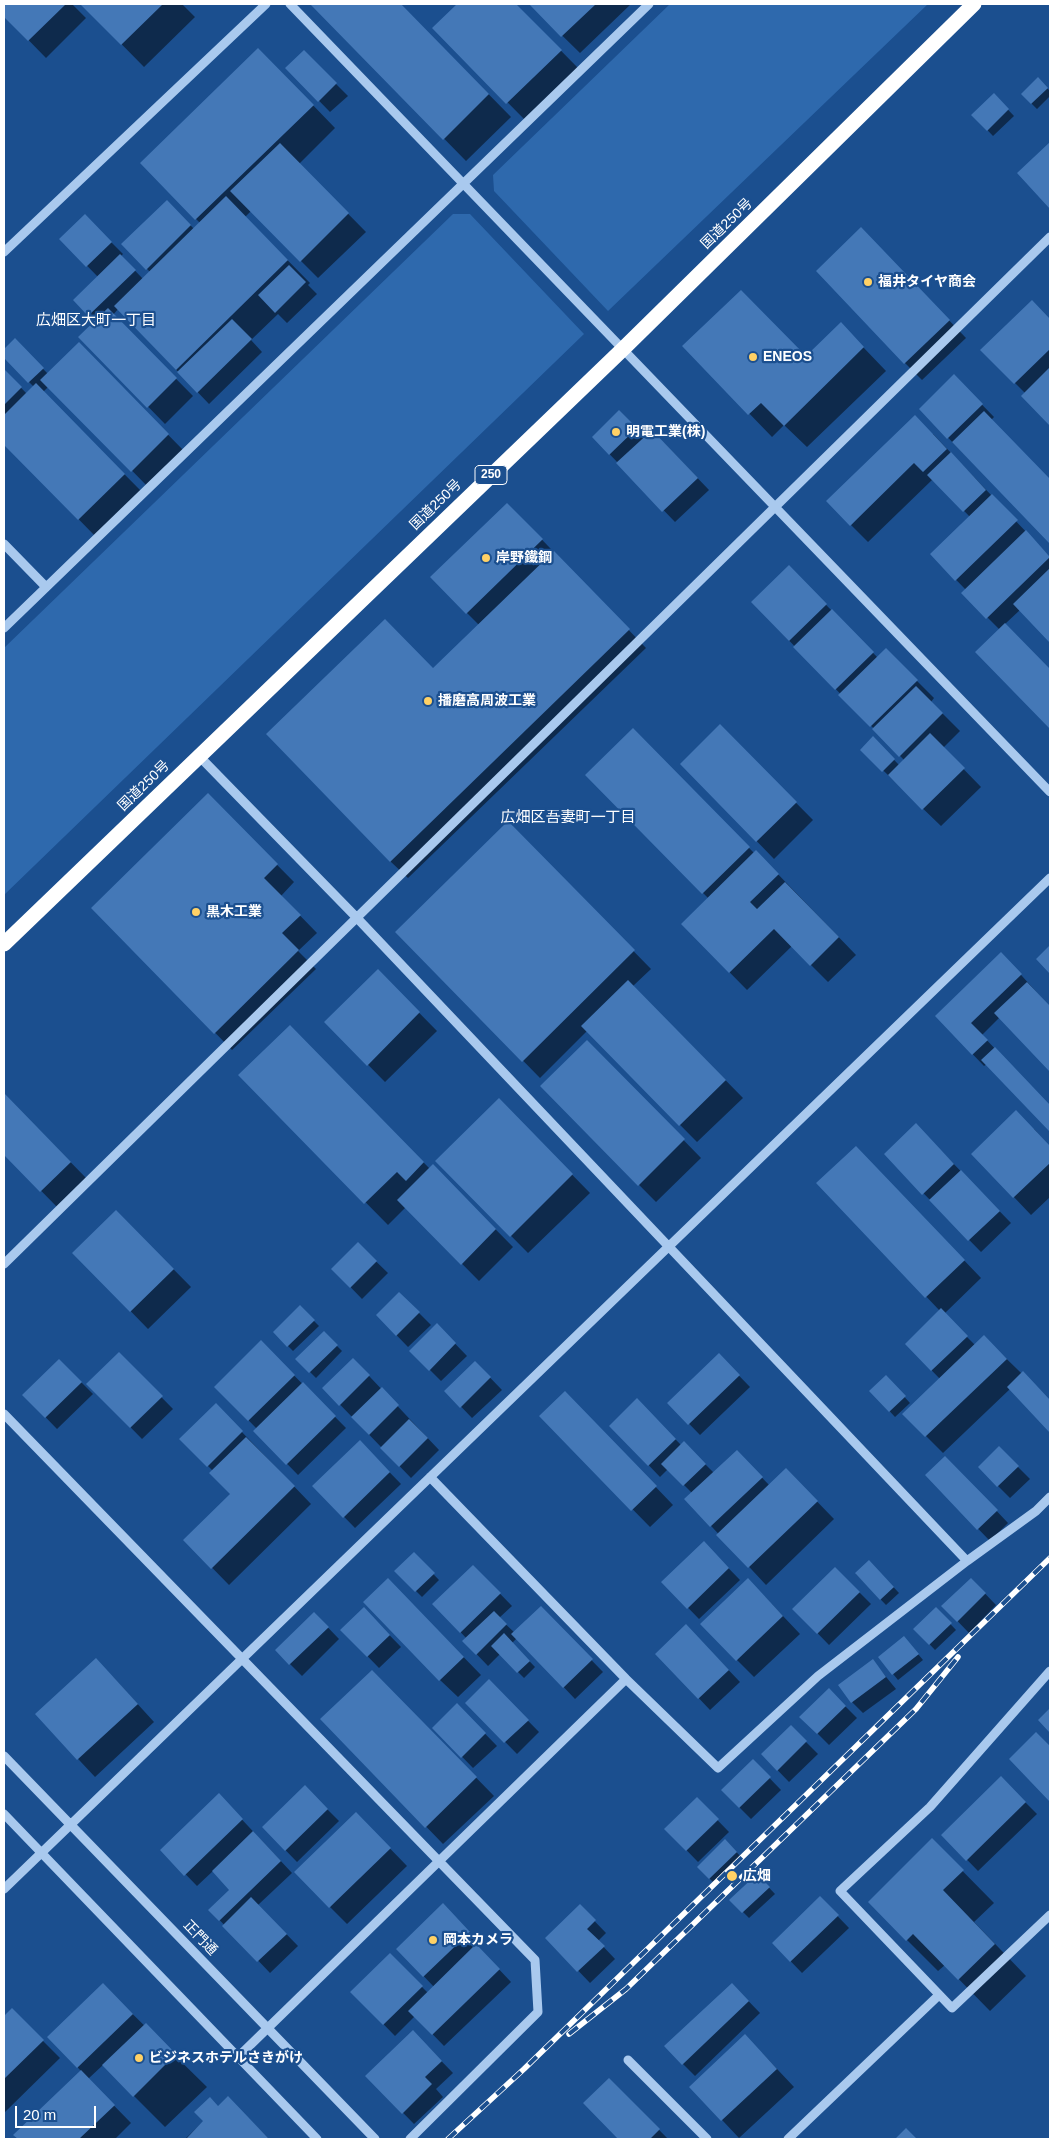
<!DOCTYPE html>
<html>
<head>
<meta charset="utf-8">
<style>
  body { margin:0 }
  #map { position:relative; width:1054px; height:2143px; overflow:hidden; background:#1b4f8f; font-family:Arial,sans-serif }
  canvas { display:block }
  .frame { position:absolute; inset:0; border:5px solid #fff; pointer-events:none }
  .scale { position:absolute; left:15px; top:2106px; width:81px; height:22px; box-sizing:border-box; border:2px solid #fff; border-top:0; padding-left:6px; font-size:15px; line-height:18px; white-space:nowrap; color:#fff; -webkit-text-stroke:4px #1b4f8f; paint-order:stroke }
</style>
</head>
<body>
<div id="map">
<canvas width="1054" height="2143"></canvas>
<div class="frame"></div>
<div class="scale">20 m</div>
</div>
<script>
const context = document.querySelector('canvas').getContext('2d');
context.lineJoin = 'round';
function fill(path, color) { context.fillStyle = color; context.fill(path, 'evenodd'); }
function stroke(path, color, width, dash) { context.strokeStyle = color; context.lineWidth = width; context.lineCap = dash ? 'butt' : 'round'; context.setLineDash(dash || []); context.stroke(path); }
function drawText(font, color, halo, rows, align = 'center') {
  context.font = font + ' Arial,"Noto Sans JP",sans-serif'; context.lineWidth = 4.5; context.setLineDash([]); context.textBaseline = 'middle'; context.strokeStyle = halo; context.fillStyle = color; for (const [text, x, y, turn = 0] of rows) {
    context.save(); context.translate(x, y); context.rotate((+turn || 0) * Math.PI / 180); context.textAlign = isNaN(turn) ? turn : align; if (halo) context.strokeText(text, 0, 0); context.fillText(text, 0, 0); context.restore();
  }
}
const green = new Path2D(`
  M670 4H928L608 311 494 191 493 175Z
  M453 214H470L584 334 4 895V648Z`);
const shadow = new Path2D(`
  M4 4H72L86 18 46 58 4 15Z
  M82 4H182L195 17 144 67Z
  M312 4H400L511 117 466 161Z
  M458 4H515L578 68 525 120 434 28Z
  M530 4H631L580 53Z
  M304 52 348 96 330 112 287 68Z
  M281 72 335 128 299 164 366 232 318 278 251 211 245 217 310 283 308 285 317 294 287 323 278 314 251 340 262 352 209 404 118 309 113 315 193 396 165 424 80 337 96 322 75 300 98 277 61 239 85 216 123 254 121 256 143 279 150 272 123 244 167 201 194 229 200 223 141 163Z
  M1038 79 1050 91V96L1037 109 1022 94Z
  M994 95 1014 116 993 136 973 115Z
  M1050 143V207L1019 173Z
  M878 246 966 338 922 380 905 363Z
  M1032 302 1050 320V425L1022 396 1025 393 982 350Z
  M15 340 48 374 79 344 185 452 149 488 49 386 43 392 142 492 96 537 4 443V370L27 394 34 387 4 357V350Z
  M684 346 806 358 863 347 886 371 807 447 784 425 772 437Z
  M954 376 994 417 991 420 1050 480V542L920 409Z
  M619 412 645 438 664 443 709 490 675 522 593 437Z
  M933 434 1050 557V641L1020 610 1005 624 1050 670V728L977 652 1000 630 963 593 966 590 931 554 970 517 942 488 932 480 868 542 851 525Z
  M525 522 646 648 408 878 390 861 433 670 479 625 432 578Z
  M789 567 878 658 886 650 934 698 931 702 960 731 943 748 981 787 941 826 862 750 873 738 899 765 904 760 752 602Z
  M720 726 813 820 774 859 682 764Z
  M633 730 754 853 773 869 856 955 828 982 792 946 747 990 682 924 708 898 587 775Z
  M208 795 294 882 281 896 317 933 298 951 316 969 232 1050 93 908Z
  M508 823 651 969 633 986 743 1098 697 1142 587 1031 540 1078 397 932Z
  M1013 966 1050 1007V1070L1000 1017 982 1035 1050 1107V1131L987 1064 984 1066 936 1016Z
  M378 971 437 1031 385 1082 326 1022Z
  M587 1041 701 1158 656 1202 541 1086Z
  M312 1049 430 1169 433 1166 513 1247 479 1281 406 1207 388 1225 240 1075Z
  M4 1094 88 1180 58 1208 4 1153Z
  M499 1100 590 1193 528 1253 437 1161Z
  M916 1125 1011 1223 981 1252 885 1154Z
  M1034 1129 1050 1147V1197L1031 1215 973 1154Z
  M873 1165 981 1278 944 1314 975 1345 984 1337 1050 1401V1431L1010 1389 943 1453 904 1414 940 1379 906 1344 940 1311 818 1183Z
  M116 1211 191 1287 148 1329 74 1253Z
  M358 1244 388 1273 362 1299 333 1269Z
  M399 1293 431 1325 408 1347 377 1315Z
  M300 1307 319 1326 293 1351 274 1332Z
  M437 1325 467 1356 441 1381 411 1351Z
  M324 1333 342 1351 316 1378 297 1359Z
  M261 1342 346 1428 298 1475 255 1431 257 1429 216 1387Z
  M119 1354 173 1409 142 1439 88 1384Z
  M719 1355 750 1387 700 1435 669 1403Z
  M353 1359 439 1450 411 1478 324 1388Z
  M59 1360 93 1394 57 1429 24 1395Z
  M475 1362 502 1390 472 1418 446 1391Z
  M886 1377 910 1403 895 1417 871 1391Z
  M637 1400 681 1445 684 1443 714 1473 748 1463 770 1486 803 1487 834 1519 766 1585 686 1499 692 1493 668 1469 660 1477 611 1426Z
  M216 1405 311 1504 229 1585 185 1540 232 1494 213 1471 181 1439Z
  M582 1410 673 1505 650 1527 541 1416Z
  M360 1442 401 1484 355 1528 314 1486Z
  M999 1448 1030 1479 1010 1498 979 1467Z
  M957 1469 1008 1523 990 1541 926 1475Z
  M704 1543 740 1580 699 1619 663 1582Z
  M414 1554 439 1580 422 1597 396 1571Z
  M869 1561 899 1593 886 1605 856 1574Z
  M473 1566 512 1606 499 1618 515 1633 541 1608 603 1672 575 1699 517 1638 512 1643 535 1667 524 1678 500 1654 488 1666 464 1641 467 1639 434 1604Z
  M835 1568 871 1604 829 1645 794 1609Z
  M971 1579 996 1605 969 1633 943 1606Z
  M405 1597 481 1675 458 1697 440 1680Z
  M765 1597 800 1634 754 1677 737 1660Z
  M364 1609 401 1647 379 1668 342 1630Z
  M936 1609 956 1630 935 1650 915 1629Z
  M314 1613 339 1639 302 1676 276 1650Z
  M698 1638 740 1682 710 1710 657 1654Z
  M909 1643 923 1660 898 1680 880 1658Z
  M873 1661 896 1689 863 1713 852 1702Z
  M372 1671 494 1796 443 1844 322 1719Z
  M113 1677 154 1722 95 1777 37 1715Z
  M489 1681 539 1732 517 1754 467 1703Z
  M829 1690 857 1718 829 1745 801 1717Z
  M457 1705 497 1746 473 1768 434 1728Z
  M791 1727 818 1754 789 1782 762 1754Z
  M1036 1734 1050 1748V1800L1010 1759Z
  M753 1761 781 1790 751 1819 722 1790Z
  M1001 1778 1037 1814 978 1871 943 1835Z
  M305 1787 339 1821 297 1862 263 1827Z
  M219 1795 292 1873 258 1905 298 1946 270 1973 210 1910 231 1890 213 1871 197 1886 162 1850Z
  M697 1799 729 1832 698 1862 666 1829Z
  M373 1831 407 1866 347 1924 330 1907Z
  M725 1840 742 1858 715 1884 698 1867Z
  M932 1840 994 1903 974 1922 1026 1976 990 2011 945 1965 938 1971 907 1940Z
  M757 1875 775 1894 749 1918 731 1900Z
  M820 1898 849 1928 802 1973 773 1943Z
  M443 1905 481 1944 478 1947 511 1982 444 2046 415 2016 395 2036 352 1992 390 1955 428 1993 434 1987 398 1949Z
  M580 1906 606 1933 598 1941 615 1959 590 1983 547 1938Z
  M732 1984 760 2013 695 2076 666 2047Z
  M103 1985 207 2087 165 2127 103 2065 88 2079 131 2123 115 2139H19L15 2135 81 2071 49 2037Z
  M12 2010 60 2058 4 2113V2018Z
  M413 2032 453 2073 436 2089 443 2097 414 2124 367 2076Z
  M762 2053 794 2087 739 2138 691 2087Z
  M609 2079 668 2139H620L584 2103Z
  M228 2098 269 2139H187L186 2138Z`);
const building = new Path2D(`
  M4 4H66L28 41 4 17Z
  M80 4H163L121 45Z
  M310 4H401L489 94 443 140Z
  M457 4H516L562 50 506 104 432 28Z
  M529 4H596L561 37Z
  M258 48 314 105 195 220 140 163Z
  M304 50 337 83 318 102 285 68Z
  M1038 77 1048 88 1031 104 1021 94Z
  M994 93 1009 109 987 131 971 115Z
  M1050 142V209L1017 173Z
  M280 143 349 213 300 262 230 191Z
  M226 196 288 260 176 370 114 306Z
  M167 200 191 225 146 270 121 244Z
  M85 214 112 242 86 267 59 239Z
  M861 227 950 320 904 364 816 271Z
  M120 254 136 270 88 316 73 300Z
  M289 265 306 282 275 313 258 295Z
  M741 290 806 356 841 322 864 347 784 426 761 403 748 415 682 346Z
  M1032 300 1050 319V349L1014 384 980 350Z
  M108 308 177 378 147 408 78 337Z
  M232 319 252 339 197 393 177 372Z
  M15 338 44 368 28 383 4 358V349Z
  M79 342 169 434 131 472 40 380Z
  M1050 367V426L1021 396Z
  M4 369 22 387 4 405Z
  M954 374 983 404 947 439 919 409Z
  M36 383 125 474 78 520 4 445V415Z
  M619 410 637 428 609 455 592 437Z
  M984 411 1050 479V544L952 442Z
  M915 415 947 449 923 472 914 463 850 526 826 501Z
  M652 430 698 478 662 512 616 463Z
  M951 452 986 490 963 512 927 475Z
  M992 494 1018 520 955 581 930 554Z
  M507 503 543 539 466 614 430 577Z
  M1026 530 1050 557 986 619 961 593Z
  M554 551 630 629 390 862 266 734 385 619 433 668Z
  M789 565 827 604 789 641 751 602Z
  M1050 568V643L1013 604Z
  M832 609 874 652 835 690 793 647Z
  M1005 623 1050 669V729L975 652Z
  M886 648 918 680 870 727 838 695Z
  M916 686 943 713 899 757 872 729Z
  M720 724 797 802 756 842 680 764Z
  M633 728 750 847 702 894 585 775Z
  M930 733 965 768 922 810 888 775Z
  M873 736 895 759 882 772 860 750Z
  M208 793 278 864 264 878 301 915 282 933 299 950 214 1034 91 908Z
  M508 821 635 950 522 1062 395 932Z
  M756 850 779 874 750 902 757 909 785 882 839 937 810 966 774 929 729 973 681 924Z
  M1050 945V974L1036 959Z
  M1001 952 1022 974 971 1023 988 1040 972 1055 935 1016Z
  M378 969 420 1012 367 1066 324 1022Z
  M628 980 726 1080 679 1126 581 1026Z
  M1027 982 1050 1006V1072L994 1013Z
  M290 1025 424 1162 406 1181 397 1172 364 1204 238 1075Z
  M587 1040 685 1139 638 1186 540 1086Z
  M995 1047 1050 1105 1049 1131 981 1060Z
  M4 1093 71 1162 40 1192 4 1155Z
  M499 1098 573 1174 510 1237 435 1161Z
  M1016 1110 1050 1146V1163L1013 1198 971 1154Z
  M916 1123 954 1164 922 1195 884 1154Z
  M856 1146 965 1260 925 1298 816 1183Z
  M433 1164 496 1229 461 1265 397 1200Z
  M961 1170 1000 1211 968 1241 929 1200Z
  M116 1210 174 1269 130 1312 72 1253Z
  M358 1242 377 1261 350 1288 331 1269Z
  M399 1292 420 1312 396 1336 376 1315Z
  M300 1305 315 1320 287 1347 273 1332Z
  M941 1308 968 1336 931 1371 905 1344Z
  M437 1323 456 1343 429 1371 409 1351Z
  M324 1331 338 1345 309 1373 295 1359Z
  M984 1335 1007 1359 925 1437 902 1414Z
  M261 1340 295 1375 248 1421 214 1387Z
  M119 1352 163 1396 130 1428 86 1384Z
  M719 1353 740 1375 688 1425 667 1403Z
  M353 1358 370 1375 339 1406 322 1388Z
  M59 1359 82 1382 45 1418 22 1395Z
  M475 1361 491 1377 460 1408 444 1391Z
  M1023 1371 1050 1400V1433L1007 1387Z
  M886 1375 906 1396 889 1412 869 1391Z
  M303 1382 336 1416 286 1465 253 1431Z
  M382 1387 399 1405 369 1435 351 1417Z
  M565 1391 657 1486 631 1511 539 1416Z
  M637 1398 676 1439 648 1466 609 1426Z
  M216 1403 243 1431 207 1467 179 1439Z
  M409 1419 428 1438 399 1467 380 1448Z
  M246 1437 295 1486 211 1569 183 1540 230 1494 209 1473Z
  M360 1440 390 1472 343 1518 312 1486Z
  M684 1441 706 1464 683 1486 661 1464Z
  M999 1446 1019 1466 997 1487 978 1467Z
  M737 1450 763 1477 710 1527 684 1499Z
  M945 1456 998 1510 977 1530 925 1475Z
  M786 1468 818 1501 748 1568 716 1535Z
  M704 1541 729 1568 687 1609 661 1582Z
  M414 1552 435 1573 415 1592 394 1571Z
  M869 1560 894 1587 880 1600 855 1573Z
  M473 1565 501 1593 460 1633 432 1604Z
  M835 1567 860 1592 817 1634 792 1609Z
  M388 1578 464 1657 439 1681 363 1602Z
  M748 1578 783 1616 736 1661 700 1624Z
  M971 1578 986 1593 957 1622 941 1606Z
  M541 1606 593 1659 563 1688 511 1634Z
  M364 1607 390 1635 367 1657 340 1630Z
  M936 1607 952 1623 929 1645 913 1629Z
  M494 1611 507 1624 476 1655 462 1641Z
  M314 1612 329 1627 289 1665 275 1650Z
  M686 1624 729 1670 698 1699 655 1654Z
  M504 1633 530 1661 517 1673 491 1646Z
  M904 1636 919 1654 892 1675 878 1657Z
  M96 1658 138 1704 77 1760 35 1714Z
  M873 1659 886 1677 851 1703 838 1685Z
  M372 1670 477 1777 425 1828 320 1719Z
  M489 1679 529 1720 504 1743 465 1703Z
  M829 1688 846 1706 817 1734 799 1717Z
  M457 1703 486 1733 461 1758 432 1728Z
  M1050 1708V1733L1038 1720Z
  M791 1725 807 1741 777 1771 761 1754Z
  M1036 1732 1050 1746V1802L1009 1759Z
  M753 1759 771 1777 739 1808 721 1790Z
  M1001 1776 1026 1802 966 1861 941 1835Z
  M305 1785 328 1809 285 1851 262 1827Z
  M219 1793 243 1819 184 1876 160 1850Z
  M697 1797 719 1819 686 1851 664 1829Z
  M356 1812 391 1848 329 1908 294 1872Z
  M253 1831 281 1861 219 1921 208 1910 229 1890 212 1871Z
  M932 1838 964 1870 943 1890 995 1944 958 1980 913 1934 906 1941 868 1902Z
  M725 1839 737 1852 709 1879 697 1867Z
  M757 1874 770 1887 742 1913 729 1900Z
  M820 1896 839 1915 790 1962 772 1943Z
  M251 1897 287 1934 257 1962 222 1926Z
  M443 1903 470 1932 423 1977 396 1949Z
  M580 1904 596 1920 587 1929 605 1946 577 1972 545 1938Z
  M476 1944 500 1969 432 2035 408 2011Z
  M390 1953 423 1986 383 2025 350 1992Z
  M103 1983 133 2014 77 2068 47 2037Z
  M732 1983 749 2001 682 2065 664 2046Z
  M12 2008 44 2040 4 2079V2016Z
  M146 2023 176 2054 133 2097 102 2065Z
  M413 2030 442 2061 425 2077 432 2084 402 2114 365 2076Z
  M745 2034 777 2069 721 2121 689 2087Z
  M81 2070 115 2105 79 2139H18L13 2135Z
  M609 2078 660 2129 650 2139H618L583 2103Z
  M228 2096 269 2139H186L203 2121 194 2112 210 2097 218 2106Z
  M906 2128 917 2139H895Z`);
const minor = new Path2D(`
  M290 4 1050 792
  M4 252 266 4
  M4 544 46 587
  M4 628 649 4
  M199 756 357 918 967 1561
  M4 1264 1050 237
  M4 1414 535 1960 538 2012 410 2139
  M430 1477 626 1679 718 1768 818 1676 967 1561 1036 1511 1050 1497
  M1050 1671 930 1807 840 1891 952 2008 1050 1915
  M4 1756 375 2139
  M4 1814 317 2139
  M4 1889 1050 878
  M238 2057 626 1679
  M628 2060 707 2139
  M788 2139 939 1995`);
const highway = new Path2D(`
  M4 944 624 348 974 4`);
const rail = new Path2D(`
  M569 2034 626 1989 916 1709 958 1657
  M448 2139 524 2069 1050 1558`);
const markers = [
  [868,282,5,"#ffd166"],
  [753,357,5,"#ffd166"],
  [616,432,5,"#ffd166"],
  [486,558,5,"#ffd166"],
  [428,701,5,"#ffd166"],
  [196,912,5,"#ffd166"],
  [732,1876,6,"#ffd166"],
  [433,1940,5,"#ffd166"],
  [139,2058,5,"#ffd166"]
];
const shields = [
  [491,475,32]
];
const shieldNames = [
  ["250",491,475]
];
const streetNames = [
  ["国道250号",727,224,-44],
  ["国道250号",436,505,-44],
  ["国道250号",144,786,-44],
  ["正門通",200,1938,46]
];
const poiNames = [
  ["福井タイヤ商会",878,282],
  ["ENEOS",763,357],
  ["明電工業(株)",626,432],
  ["岸野鐵鋼",496,558],
  ["播磨高周波工業",438,701],
  ["黒木工業",206,912],
  ["広畑",743,1876],
  ["岡本カメラ",443,1940],
  ["ビジネスホテルさきがけ",149,2058]
];
const neighbourhoodNames = [
  ["広畑区大町一丁目",96,321],
  ["広畑区吾妻町一丁目",568,818]
];
fill(green, '#2e69ad');
fill(shadow, '#0007');
fill(building, '#4478b7');
stroke(minor, '#a9c9ee', 9);
stroke(highway, '#fff', 15);
stroke(rail, '#fff', 5.5);
stroke(rail, '#1b4f8f', 4, [11]);
for (const [x, y, r, color] of markers) { const dot = new Path2D(); dot.arc(x, y, r, 0, 2 * Math.PI); context.fillStyle = color; context.fill(dot); stroke(dot, '#1b4f8f', 2); }
for (const [x, y, w] of shields) { const box = new Path2D(); box.roundRect(x - w / 2, y - 9.5, w, 19, 4); context.fillStyle = '#1b4f8f'; context.fill(box); stroke(box, '#fff', 1); }
drawText('bold 12px', '#fff', null, shieldNames);
drawText('14px', '#fff', '#1b4f8f', streetNames);
drawText('bold 14px', '#fff', '#1b4f8f', poiNames, 'left');
drawText('15px', '#fff', '#1b4f8f', neighbourhoodNames);
</script>
</body>
</html>
